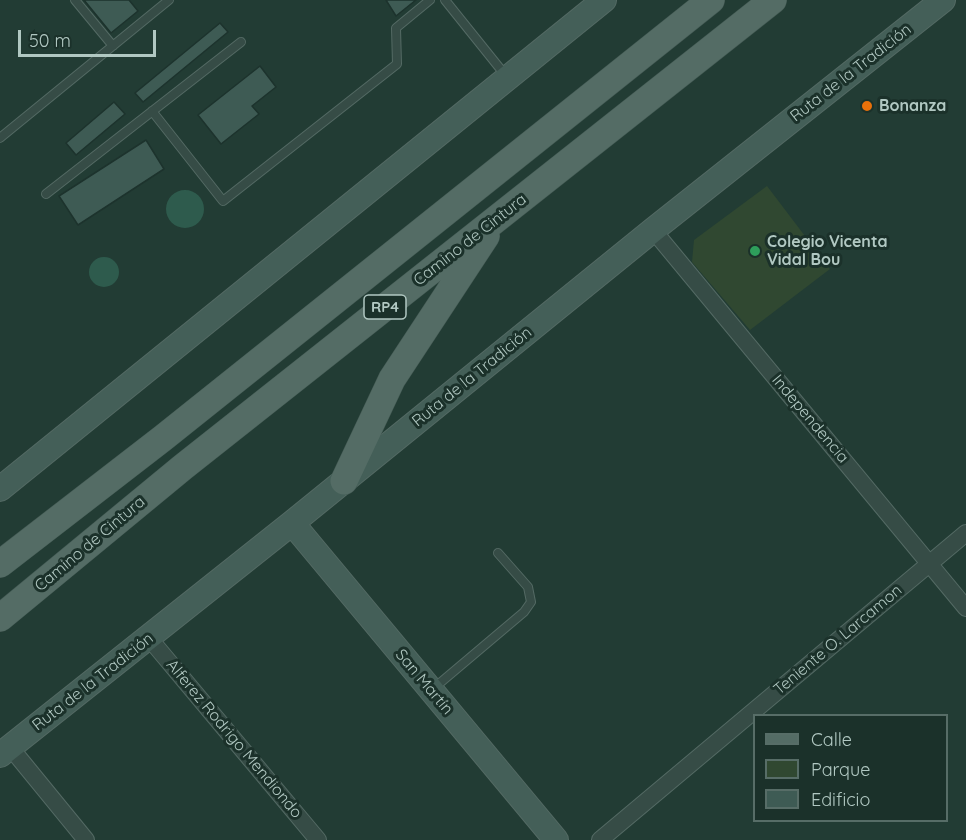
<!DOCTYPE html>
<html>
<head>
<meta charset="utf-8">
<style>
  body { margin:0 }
  #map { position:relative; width:966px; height:840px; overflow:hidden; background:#223c34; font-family:Quicksand,sans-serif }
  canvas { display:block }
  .legend { position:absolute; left:753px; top:714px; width:195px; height:108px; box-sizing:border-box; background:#1b312a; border:2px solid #576d67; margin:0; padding:8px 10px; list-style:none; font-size:18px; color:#b1c8c2 }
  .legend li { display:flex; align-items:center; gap:12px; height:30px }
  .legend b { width:30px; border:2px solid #576d67 }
  .scale { position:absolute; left:18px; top:30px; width:138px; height:27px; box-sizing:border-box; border:3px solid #b1c8c2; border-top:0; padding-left:8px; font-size:18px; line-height:21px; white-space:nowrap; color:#b1c8c2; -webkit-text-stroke:4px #1b312a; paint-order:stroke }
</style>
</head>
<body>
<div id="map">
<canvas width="966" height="840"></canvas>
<ul class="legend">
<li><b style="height:8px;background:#546c65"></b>Calle</li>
<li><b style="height:16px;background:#304831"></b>Parque</li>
<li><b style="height:16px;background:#3e5b54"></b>Edificio</li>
</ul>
<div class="scale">50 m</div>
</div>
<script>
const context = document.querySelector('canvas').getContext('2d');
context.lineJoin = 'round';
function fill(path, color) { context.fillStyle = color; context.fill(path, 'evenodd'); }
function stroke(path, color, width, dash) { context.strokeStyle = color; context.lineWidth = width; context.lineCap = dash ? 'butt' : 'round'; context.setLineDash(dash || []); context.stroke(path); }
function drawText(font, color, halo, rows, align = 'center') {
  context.font = font + ' Quicksand,sans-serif'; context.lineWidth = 6; context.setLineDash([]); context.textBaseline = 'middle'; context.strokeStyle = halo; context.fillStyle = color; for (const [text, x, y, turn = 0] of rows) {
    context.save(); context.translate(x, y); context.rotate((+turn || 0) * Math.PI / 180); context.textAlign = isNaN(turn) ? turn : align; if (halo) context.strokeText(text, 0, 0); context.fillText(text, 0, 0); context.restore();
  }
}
const green = new Path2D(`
  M767 186 830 269 750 330 692 262 694 240Z`);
const water = new Path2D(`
  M166 209a19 19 0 1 1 38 0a19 19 0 1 1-38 0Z
  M89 272a15 15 0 1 1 30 0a15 15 0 1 1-30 0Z`);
const building = new Path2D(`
  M84 0H129L138 11 111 33Z
  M386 0H416L396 16Z
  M220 23 228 32 143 102 135 93Z
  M260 66 276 87 252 106 259 114 221 144 198 115Z
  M114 102 125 114 76 155 66 143Z
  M146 140 164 169 78 225 59 196Z`);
const lane = new Path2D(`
  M75 0 113 46
  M445 0 506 76
  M152 111 223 201 397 64 396 28 430 0
  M0 138 169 0
  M46 194 241 42
  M434 688 524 612 531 602 528 587 498 553`);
const street = new Path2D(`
  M653 230 966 608
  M149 638 318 840
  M10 747 86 840
  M600 840 966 533`);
const secondary = new Path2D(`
  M0 489 604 0
  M292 523 556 840
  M0 755 292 523 653 230 943 0`);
const primary = new Path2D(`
  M344 481 392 379 486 236
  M0 564 163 438 711 0
  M0 618 183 467 773 0`);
const markers = [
  [867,106,6,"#e8710a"],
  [755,251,6,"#2e9e5b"]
];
const shields = [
  [385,307,42]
];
const shieldNames = [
  ["RP4",385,307]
];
const streetNames = [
  ["Ruta de la Tradición",851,73,-38],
  ["Camino de Cintura",470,240,-38],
  ["Ruta de la Tradición",472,377,-39],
  ["Independencia",810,419,50],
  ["Camino de Cintura",90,544,-40],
  ["Teniente O. Larcamon",838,640,-40],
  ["Ruta de la Tradición",93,682,-38],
  ["San Martín",424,682,50],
  ["Alferez Rodrigo Mendiondo",234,739,50]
];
const poiNames = [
  ["Bonanza",879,106],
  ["Colegio Vicenta",767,242],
  ["Vidal Bou",767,260]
];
fill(green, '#304831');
fill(water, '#2e5b4d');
fill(building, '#3e5b54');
stroke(building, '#1d332d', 1.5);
stroke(lane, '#546a64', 10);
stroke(street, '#546a64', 18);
stroke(secondary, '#546a64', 26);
stroke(primary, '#425852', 28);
stroke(lane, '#364c46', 8);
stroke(street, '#364c46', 16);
stroke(secondary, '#445f58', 24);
stroke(primary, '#546c65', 27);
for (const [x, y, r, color] of markers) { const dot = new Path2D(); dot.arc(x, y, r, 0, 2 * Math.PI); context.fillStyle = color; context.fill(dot); stroke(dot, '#1b312a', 2); }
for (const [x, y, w] of shields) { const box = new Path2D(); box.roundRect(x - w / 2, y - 12, w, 24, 4.5); context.fillStyle = '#1b312a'; context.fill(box); stroke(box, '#b1c8c2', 1.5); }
drawText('bold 15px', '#b1c8c2', null, shieldNames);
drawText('16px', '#b1c8c2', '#1b312a', streetNames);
drawText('bold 16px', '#b1c8c2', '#1b312a', poiNames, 'left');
</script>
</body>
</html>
